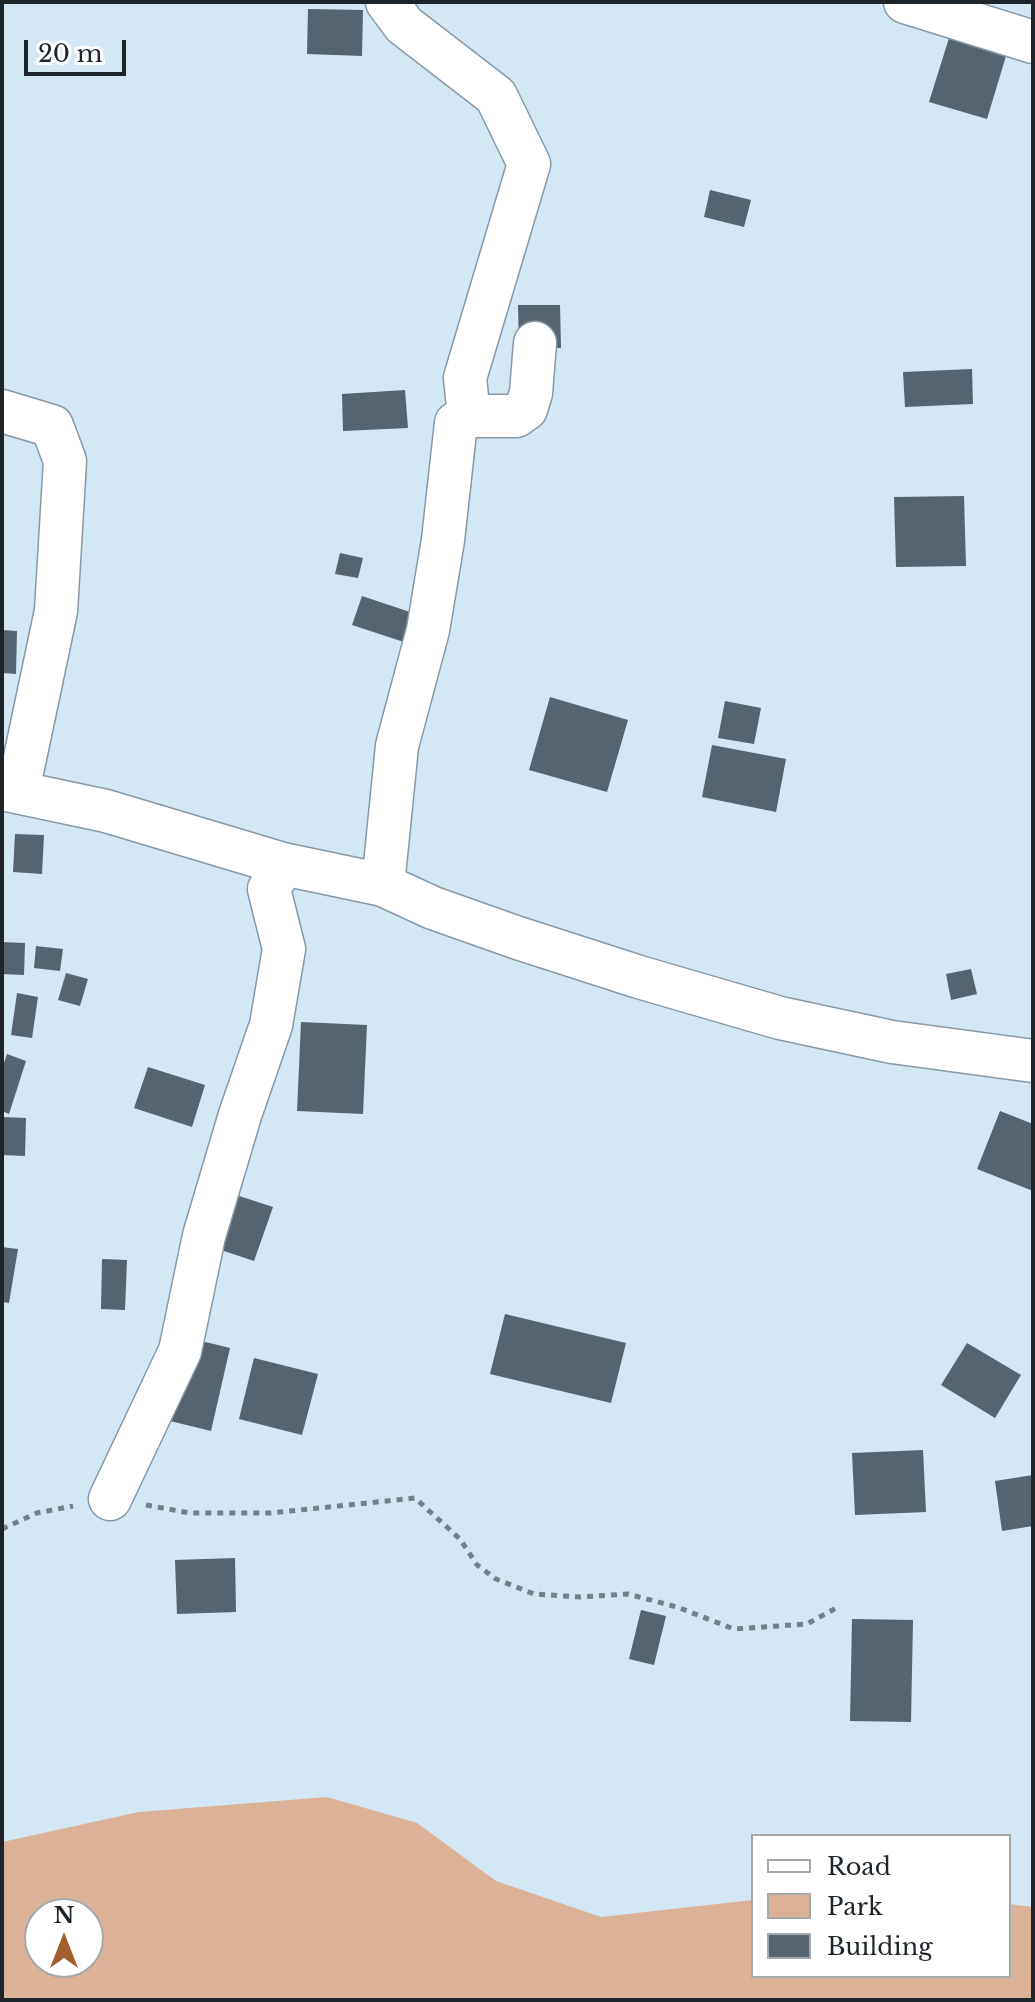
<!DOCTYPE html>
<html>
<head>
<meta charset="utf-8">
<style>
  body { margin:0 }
  #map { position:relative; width:1035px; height:2002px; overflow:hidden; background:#d4e7f5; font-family:"Libre Baskerville",serif }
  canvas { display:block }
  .frame { position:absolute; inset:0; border:4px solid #1e252a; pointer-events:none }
  .legend { position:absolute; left:751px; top:1834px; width:260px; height:144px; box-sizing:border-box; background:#fff; border:2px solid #a5a8aa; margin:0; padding:10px 14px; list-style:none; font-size:24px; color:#1e252a }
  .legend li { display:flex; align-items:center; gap:16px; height:40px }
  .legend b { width:40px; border:2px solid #a5a8aa }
  .north { position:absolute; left:24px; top:1898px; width:80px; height:80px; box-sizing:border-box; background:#fff; border:2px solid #a5a8aa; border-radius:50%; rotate:0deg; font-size:22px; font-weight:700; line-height:32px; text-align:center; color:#1e252a }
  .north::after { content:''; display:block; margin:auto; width:28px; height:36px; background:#a45f31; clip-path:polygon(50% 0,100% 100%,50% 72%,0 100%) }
  .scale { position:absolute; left:24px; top:40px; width:102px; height:36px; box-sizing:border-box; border:4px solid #1e252a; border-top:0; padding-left:10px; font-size:24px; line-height:28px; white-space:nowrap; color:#1e252a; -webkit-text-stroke:6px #fff; paint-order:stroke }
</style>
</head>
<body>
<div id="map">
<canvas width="1035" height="2002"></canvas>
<div class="frame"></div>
<ul class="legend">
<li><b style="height:10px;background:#fff"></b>Road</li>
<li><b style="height:22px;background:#dbb197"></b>Park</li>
<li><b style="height:22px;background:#546470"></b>Building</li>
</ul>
<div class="north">N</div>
<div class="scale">20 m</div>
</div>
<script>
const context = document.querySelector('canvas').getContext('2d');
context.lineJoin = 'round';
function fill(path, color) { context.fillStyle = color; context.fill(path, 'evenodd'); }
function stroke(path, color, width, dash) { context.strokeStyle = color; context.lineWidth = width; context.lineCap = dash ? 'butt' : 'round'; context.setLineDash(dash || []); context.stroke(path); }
const green = new Path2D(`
  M327 1797 417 1823 496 1881 601 1917 753 1900V1976H1009V1904L1033 1907V2000H2V1842L139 1812ZM40 1914H88V1962H40Z`);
const building = new Path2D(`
  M308 9 363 10 362 56 307 54Z
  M949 38 1006 56 987 119 929 102Z
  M710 190 751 200 744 227 704 217Z
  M518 305H560L561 348H519Z
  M972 369 973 404 905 407 903 372Z
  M405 390 408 428 343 431 342 394Z
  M964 496 966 566 896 567 894 497Z
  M340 553 363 558 358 578 335 574Z
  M362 596 425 617 416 646 352 625Z
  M2 630 17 631 16 674 2 673Z
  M550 697 628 720 607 792 529 770Z
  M725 701 761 708 754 744 718 738Z
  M712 745 786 759 776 812 702 797Z
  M15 834 44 835 42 874 13 872Z
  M2 942 25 943 24 975 2 974Z
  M36 946 63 949 60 971 34 968Z
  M971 969 977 994 951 1000 946 974Z
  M66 973 88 979 80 1006 58 1000Z
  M17 993 38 997 32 1038 11 1035Z
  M301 1022 367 1025 363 1114 297 1111Z
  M7 1054 26 1061 9 1114 2 1111V1069Z
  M148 1067 205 1085 192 1127 134 1108Z
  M1000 1111 1033 1124V1191L977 1169Z
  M2 1117 26 1118 25 1156 2 1155Z
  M224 1191 273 1207 254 1261 206 1245Z
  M2 1247 18 1249 9 1303 2 1302Z
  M102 1259 127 1260 125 1310 101 1309Z
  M505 1314 626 1343 611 1403 490 1374Z
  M185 1337 230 1348 211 1431 166 1420Z
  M967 1343 1021 1375 995 1418 941 1385Z
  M254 1358 318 1374 302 1435 239 1419Z
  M923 1450 926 1512 855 1515 852 1453Z
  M1033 1475V1526L1002 1531 995 1481Z
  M235 1558 236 1612 177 1614 175 1560Z
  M641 1610 666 1616 654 1665 629 1659Z
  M852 1619 913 1620 911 1722 850 1721Z`);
const path = new Path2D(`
  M146 1505 190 1513H271L415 1498 460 1539 477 1565 496 1579 534 1594 580 1597 628 1594 677 1607 734 1629 807 1624 838 1607
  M2 1529 37 1513 73 1506`);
const street = new Path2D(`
  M387 2 404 25 496 96 529 164 465 378 469 416
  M905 2 1033 42
  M2 411 52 426 65 461 56 611 18 791
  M2 789 106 811 283 864 383 885 433 908 518 938 639 977 780 1018 892 1042 1033 1061
  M383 885 397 746 428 630 443 540 456 423 469 416H516L526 409 531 393 535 343
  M110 1499 180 1351 204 1236 240 1115 271 1025 284 949 269 889 283 864`);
fill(green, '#dbb197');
fill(building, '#546470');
stroke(street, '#8799a6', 45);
stroke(path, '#737f89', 5, [6, 6]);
stroke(street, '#fff', 42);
</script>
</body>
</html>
